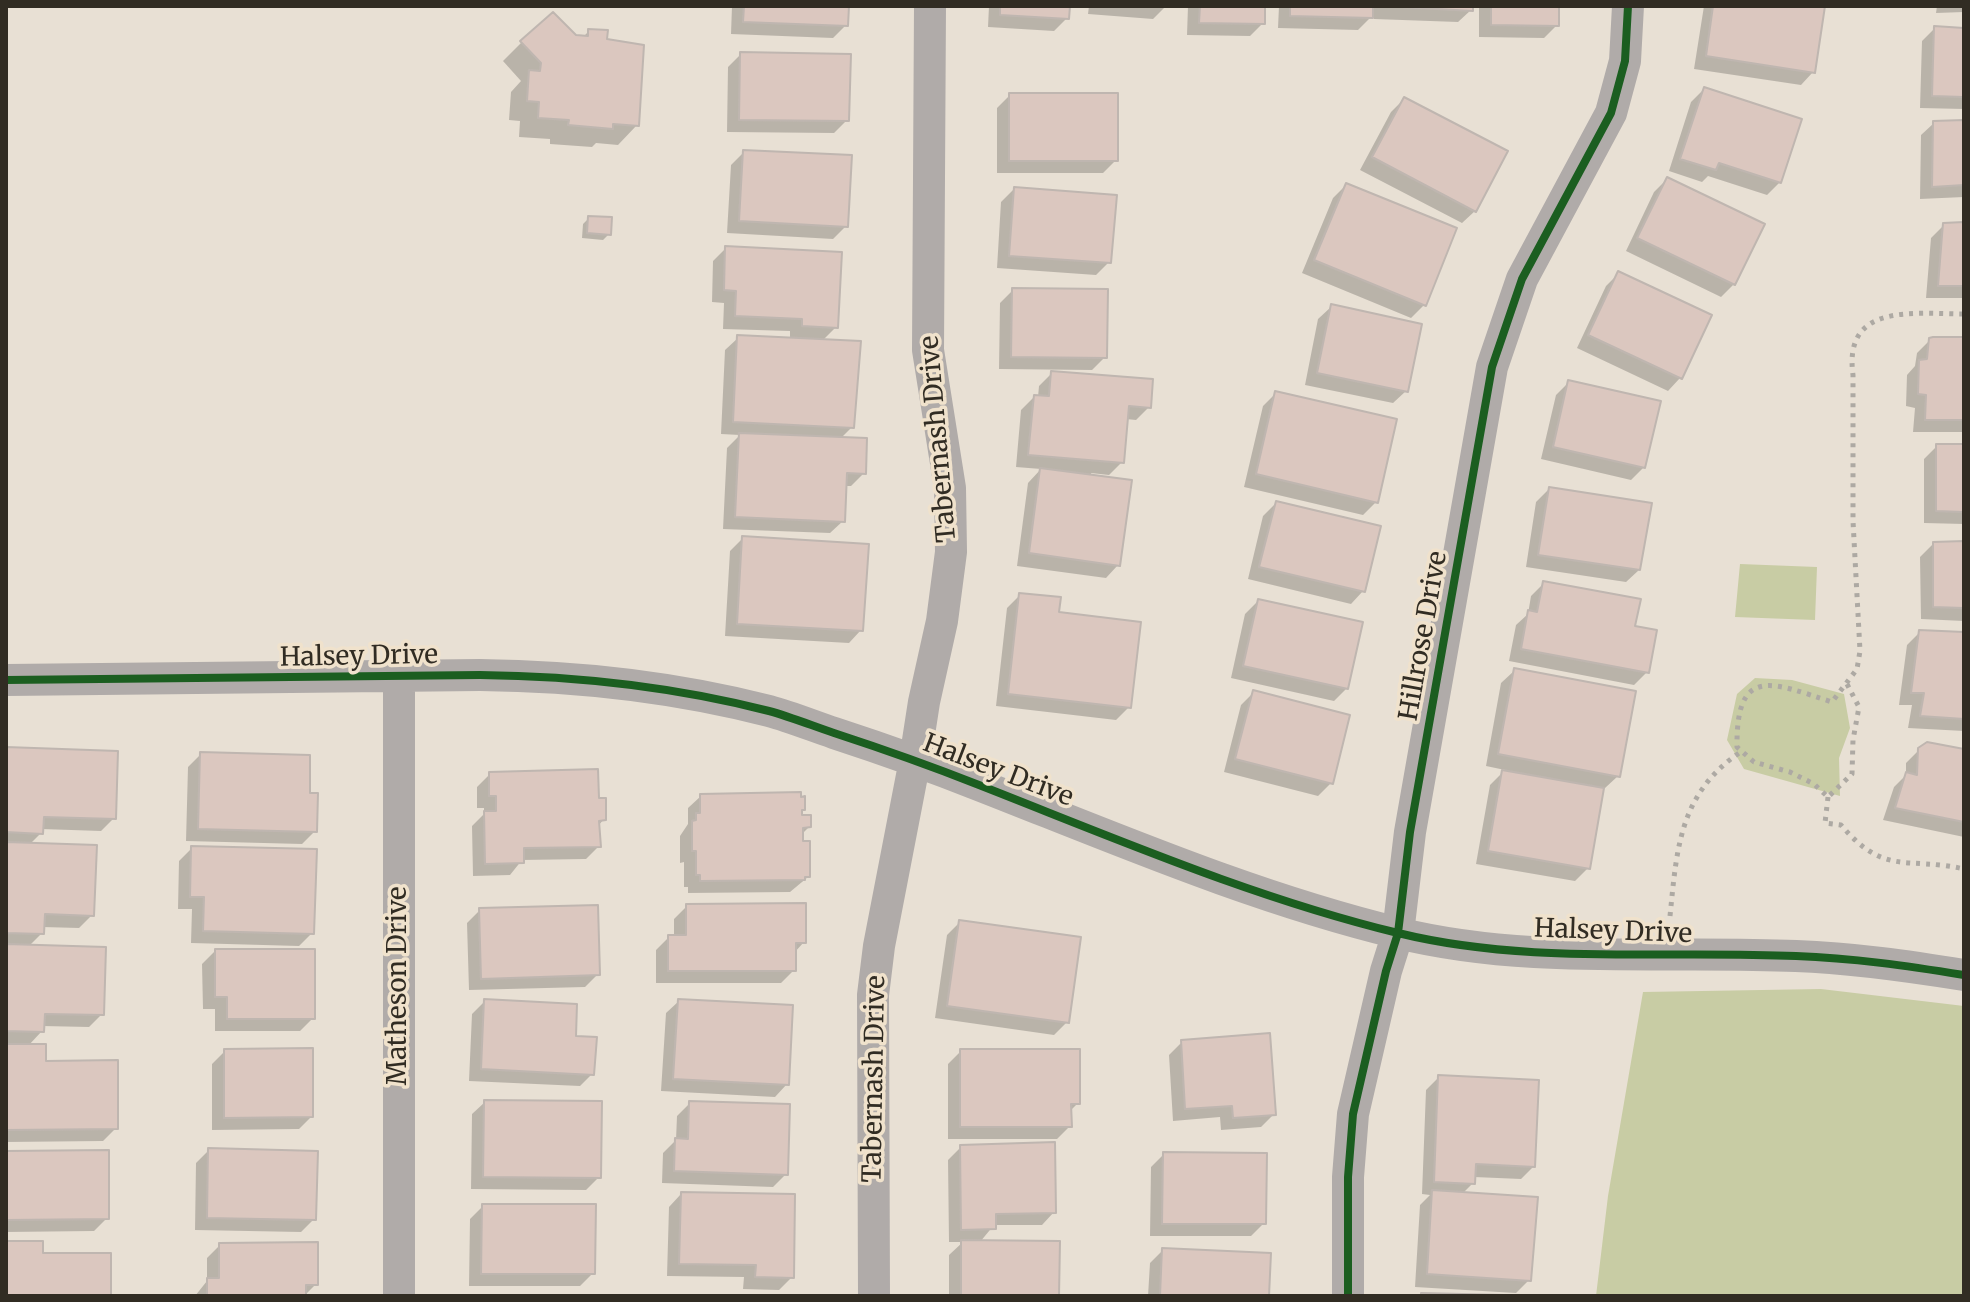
<!DOCTYPE html>
<html>
<head>
<meta charset="utf-8">
<style>
  body { margin:0 }
  #map { position:relative; width:1970px; height:1302px; overflow:hidden; background:#e8e0d4; font-family:Merriweather,serif }
  canvas { display:block }
  .frame { position:absolute; inset:0; border:8px solid #312c23; pointer-events:none }
</style>
</head>
<body>
<div id="map">
<canvas width="1970" height="1302"></canvas>
<div class="frame"></div>
</div>
<script>
const context = document.querySelector('canvas').getContext('2d');
context.lineJoin = 'round';
function fill(path, color) { context.fillStyle = color; context.fill(path, 'evenodd'); }
function stroke(path, color, width, dash) { context.strokeStyle = color; context.lineWidth = width; context.lineCap = dash ? 'butt' : 'round'; context.setLineDash(dash || []); context.stroke(path); }
function drawText(font, color, halo, rows, align = 'center') {
  context.font = font + ' Merriweather,serif'; context.lineWidth = 7; context.setLineDash([]); context.textBaseline = 'middle'; context.strokeStyle = halo; context.fillStyle = color; for (const [text, x, y, turn = 0] of rows) {
    context.save(); context.translate(x, y); context.rotate((+turn || 0) * Math.PI / 180); context.textAlign = isNaN(turn) ? turn : align; if (halo) context.strokeText(text, 0, 0); context.fillText(text, 0, 0); context.restore();
  }
}
const green = new Path2D(`
  M1740 564 1817 567 1815 620 1735 617Z
  M1755 678 1792 680 1844 694 1850 728 1839 758 1840 796 1744 769 1727 740 1737 694Z
  M1821 989 1964 1006V1296H1596L1608 1196 1643 992Z`);
const shadow = new Path2D(`
  M732 6H847L846 25 833 38 731 34Z
  M989 6H1068L1067 18 1054 31 988 27Z
  M1089 6H1166L1153 19 1088 14Z
  M1188 6H1263V23L1250 36 1187 35Z
  M1279 6H1471V10L1458 22 1374 19V14L1358 30 1278 28Z
  M1479 6H1557V25L1544 38 1479 37Z
  M1704 6H1823L1813 72 1801 85 1694 69Z
  M1937 6H1964V12L1936 13Z
  M1935 28 1964 30V109L1920 108 1922 41Z
  M589 31 605 41 637 125 618 145 596 143 592 147 550 144V139L519 137 520 121 509 120 511 92 521 81 503 61 522 42 583 37Z
  M741 54 847 120 834 133 727 132 728 67Z
  M1704 89 1780 182 1767 195 1708 176 1702 182 1669 171 1691 102Z
  M1010 95 1116 160 1103 173H997V108Z
  M1404 99 1475 211 1462 223 1360 170 1391 112Z
  M1964 122V197L1920 199 1921 135 1934 123Z
  M744 152 846 226 833 239 727 233 731 165Z
  M1667 179 1734 284 1721 297 1626 251 1654 192Z
  M1346 185 1424 305 1411 318 1302 273 1333 198Z
  M1014 189 1109 262 1096 275 997 268 1001 202Z
  M589 218 609 234 603 240 582 238 583 224Z
  M1964 224V298H1926L1931 238 1944 225Z
  M726 248 836 327 821 342 852 427 840 439 864 473 851 486H845L843 521 830 533 723 529 727 448 740 435 721 434 725 350 738 338 790 340V331L723 329 724 303 712 302 713 261Z
  M1619 273 1680 378 1668 391 1577 348 1606 286Z
  M1013 290 1105 357 1092 370 999 369 1000 303Z
  M1331 307 1406 391 1393 403 1305 385 1318 319Z
  M1964 339V432H1913L1915 408 1906 406 1907 375 1915 366 1917 353 1930 340Z
  M1052 373 1149 407 1136 420 1126 419 1122 462 1109 475 1091 473 1118 565 1106 578 1017 566 1028 483 1041 469 1016 467 1021 410 1034 397H1038L1039 386Z
  M1569 382 1644 467 1631 480 1541 459 1556 395Z
  M1276 393 1376 502 1363 515 1244 487 1263 406Z
  M1937 446H1964V524L1924 523V459Z
  M1549 489 1639 570 1626 582 1526 567 1536 502Z
  M1276 503 1363 591 1351 604 1248 579 1263 516Z
  M743 538 861 630 849 643 725 636 730 551Z
  M1964 543V621L1921 619 1920 557 1933 544Z
  M1544 583 1633 627 1647 672 1634 685 1509 661 1516 625 1528 614 1531 596Z
  M1020 595 1057 614 1129 707 1116 720 996 706 1007 608Z
  M1258 601 1347 688 1334 701 1231 678 1245 614Z
  M1920 632 1964 634V731L1908 728 1912 705H1899L1907 645Z
  M1514 671 1618 776 1605 788H1602L1588 868 1575 881 1476 864 1490 785 1505 770 1486 766 1501 683Z
  M1254 692 1331 783 1318 796 1224 772 1241 705Z
  M1920 749 1964 752V837L1883 820 1894 787 1906 775V763Z
  M6 750 114 818 101 831 41 829V833L29 845 92 915 79 928 42 927V933L28 947 102 1014 89 1027 42 1026V1031L28 1046 116 1128 103 1141 6 1142Z
  M201 754 308 795 315 831 302 844 186 841 188 767Z
  M490 774 597 800 604 819 598 826 599 846 586 859 522 860 510 875 473 876 472 826 484 814V808H477V787Z
  M701 796 803 809 799 817 809 827 801 835 808 877 790 892 688 893V887H684V862L680 863V836L688 824V808Z
  M192 848 312 933 299 946 191 943 192 909H178L179 861Z
  M687 906 804 942 794 953V970L781 983H656V950L669 937H674V919Z
  M480 910 598 974 585 987 469 990 467 923Z
  M960 922 1067 1022 1054 1035 935 1018 947 935Z
  M215 951 313 1018 300 1031H215V1009H203L202 964Z
  M485 1001 573 1038 592 1074 580 1086 469 1081 472 1014Z
  M679 1001 787 1084 775 1097 661 1091 666 1013Z
  M1182 1042 1274 1114 1261 1127 1221 1130 1220 1117 1173 1121 1169 1055Z
  M225 1051 311 1117 299 1129 212 1130V1064Z
  M961 1051 1078 1103 1069 1112 1070 1126 1057 1139H948V1064Z
  M1439 1077 1534 1166 1521 1179 1474 1177 1473 1183 1462 1194 1529 1280 1516 1293 1415 1287 1420 1205 1430 1195 1422 1194 1426 1090Z
  M485 1102 599 1177 586 1190 471 1189 472 1114Z
  M690 1103 786 1174 773 1187 662 1183 663 1153 676 1140 677 1116Z
  M961 1147 1054 1212 1042 1225H994L980 1242 1057 1296H949V1255L963 1242H949L948 1160Z
  M209 1150 314 1219 301 1232 195 1230 196 1163Z
  M6 1153 107 1218 94 1231 6 1232Z
  M1164 1154 1264 1223 1251 1236H1150L1151 1167Z
  M681 1194 792 1277 779 1290 743 1289 744 1277 667 1276 669 1207Z
  M483 1206 593 1273 580 1286H469L470 1219Z
  M220 1245 316 1284 304 1296H195L207 1281V1258Z
  M1163 1250 1267 1296H1148L1150 1263Z`);
const building = new Path2D(`
  M744 6H849L848 26 743 22Z
  M1000 6H1070L1069 19 1000 15Z
  M1200 6H1265V24L1199 23Z
  M1290 6H1373V18L1290 16Z
  M1386 6H1473V11Z
  M1491 6H1559V26L1491 25Z
  M1713 6H1825L1815 73 1706 56Z
  M553 12 576 35 588 36V29L608 30 607 39 644 45 639 126 613 124V129L568 125 569 120 538 118 539 102 527 101 529 70 540 71 541 63 520 41Z
  M1934 26 1964 28V97L1932 96Z
  M740 52 851 54 849 121 739 120Z
  M1704 87 1802 119 1781 183 1719 163 1716 170 1680 159Z
  M1009 93H1118V161H1009Z
  M1404 97 1508 151 1476 212 1372 157Z
  M1964 120V185L1932 187 1933 121Z
  M743 150 852 155 848 227 739 221Z
  M1667 177 1765 224 1735 285 1637 238Z
  M1346 183 1457 228 1426 306 1314 260Z
  M1014 187 1117 195 1111 263 1009 256Z
  M588 216 612 217 611 235 587 233Z
  M1964 222V286H1938L1943 223Z
  M725 246 842 252 838 328 802 326V319L735 316 736 291 724 290Z
  M1618 271 1712 315 1682 379 1588 335Z
  M1012 288 1108 289 1107 358 1011 357Z
  M1331 304 1422 324 1408 392 1317 373Z
  M737 335 861 341 854 428 733 422Z
  M1933 337H1964V420H1925L1926 395 1918 394 1919 360 1927 359 1929 338Z
  M1051 371 1153 379 1151 408 1129 406 1124 463 1028 455 1034 395 1049 396Z
  M1568 380 1661 401 1645 468 1553 447Z
  M1275 391 1397 419 1378 503 1256 474Z
  M739 433 867 438 866 474 847 473 845 522 735 517Z
  M1936 444H1964V512L1936 511Z
  M1040 468 1132 480 1120 566 1029 553Z
  M1549 487 1652 503 1640 570 1538 555Z
  M1276 501 1381 526 1365 592 1259 567Z
  M742 536 869 544 863 631 737 624Z
  M1964 541V608L1933 607V542Z
  M1543 581 1641 599 1635 626 1657 630 1649 673 1521 649 1528 610 1537 612Z
  M1019 593 1061 597 1059 612 1141 622 1131 708 1008 694Z
  M1258 599 1363 622 1348 689 1243 666Z
  M1919 630 1964 632V719L1920 716 1924 693H1911Z
  M1514 668 1636 691 1620 777 1498 754Z
  M1253 690 1350 715 1333 784 1235 759Z
  M1927 742 1964 749V822L1895 808 1906 772 1917 775 1918 748Z
  M6 747 118 751 116 819 44 817 43 834 6 832Z
  M200 752 310 755V793H318L317 832 198 829Z
  M598 769 599 798H606V820L599 821 601 847 524 848V863L485 864 484 811H496V796H489V772Z
  M1502 770 1604 788 1590 869 1488 851Z
  M801 792V797L805 796V810H802V815H811V827L803 828V841H810V877H805V880L700 881V875H696V851H692V821L696 820V813H700V794Z
  M6 842 97 845 94 916 45 914 44 934 6 933Z
  M191 846 317 849 314 934 203 931 204 897H190Z
  M806 903V943H796V971H668V935H686V904Z
  M598 905 600 975 481 979 479 908Z
  M959 920 1081 937 1069 1023 947 1006Z
  M6 944 106 947 104 1015 45 1014 44 1032 6 1031Z
  M215 949H315V1019H227V997H215Z
  M484 999 577 1004 576 1036 597 1037 594 1075 481 1069Z
  M678 999 793 1005 789 1085 673 1079Z
  M1270 1033 1276 1115 1233 1118 1232 1106 1185 1109 1181 1040Z
  M6 1044H46V1061L118 1060V1129L6 1130Z
  M313 1048V1117L224 1118V1049Z
  M960 1049H1080V1104H1071L1072 1127H960Z
  M1438 1075 1539 1080 1535 1167 1476 1164 1475 1184 1434 1182Z
  M484 1100 602 1101 601 1178 483 1177Z
  M689 1101 790 1104 788 1175 674 1171 675 1138 688 1139Z
  M1055 1142 1056 1213 996 1214V1229L961 1230 960 1145Z
  M208 1148 318 1151 316 1220 207 1218Z
  M109 1150V1219L6 1220V1151Z
  M1163 1152 1267 1153 1266 1224H1162Z
  M1432 1190 1538 1197 1531 1281 1427 1274Z
  M681 1192 795 1194 794 1278 755 1277 756 1265 679 1264Z
  M482 1204H596L595 1274H481Z
  M961 1240 1060 1241 1059 1296H961Z
  M6 1241H43V1253H111V1296H6Z
  M318 1242V1285H306V1296H207V1278H219V1243Z
  M1162 1248 1271 1253 1269 1296H1160Z
  M1421 1293 1545 1296H1421Z`);
const path = new Path2D(`
  M1847 684 1859 707 1853 740 1852 774 1828 797 1814 784 1790 772 1754 762 1737 747C1736 664 1773 683 1832 702L1857 669 1860 651 1853 521V375C1843 302 1914 314 1964 314
  M1828 797 1825 823 1841 825C1885 877 1907 856 1964 869
  M1670 916C1677 848 1679 793 1742 751`);
const minor = new Path2D(`
  M399 676V1296
  M6 680 480 675C577 676 675 687 769 711 791 717 813 726 834 733 883 749 931 766 979 785 1117 839 1254 898 1398 933 1528 965 1664 950 1796 956 1853 958 1908 966 1964 975
  M874 1296 873 995 879 946 915 760 924 702 942 621 951 552 950 488 928 350 930 6
  M1348 1296V1177L1353 1114 1386 971 1398 933 1410 832 1492 367 1522 279 1611 113 1625 61 1628 6`);
const cycleway = new Path2D(`
  M6 680 480 675C577 676 675 687 769 711 791 717 813 726 834 733 883 749 931 766 979 785 1117 839 1254 898 1398 933 1528 965 1664 950 1796 956 1853 958 1908 966 1964 975
  M1348 1296V1177L1353 1114 1386 971 1398 933 1410 832 1492 367 1522 279 1611 113 1625 61 1628 6`);
const streetNames = [
  ["Tabernash Drive",939,439,-95],
  ["Hillrose Drive",1424,636,-80],
  ["Halsey Drive",359,657,-1],
  ["Halsey Drive",998,771,21],
  ["Halsey Drive",1613,932,2],
  ["Matheson Drive",399,986,-90],
  ["Tabernash Drive",875,1079,-89]
];
fill(green, '#c8cca4');
fill(shadow, '#0003');
fill(building, '#dbc7bf');
stroke(building, '#bfb6b0', 2);
stroke(path, '#ada9a3', 5, [4, 6]);
stroke(minor, '#b0aba9', 32);
stroke(cycleway, '#1b5e20', 8);
drawText('26px', '#312c23', '#f0e2cc', streetNames);
</script>
</body>
</html>
